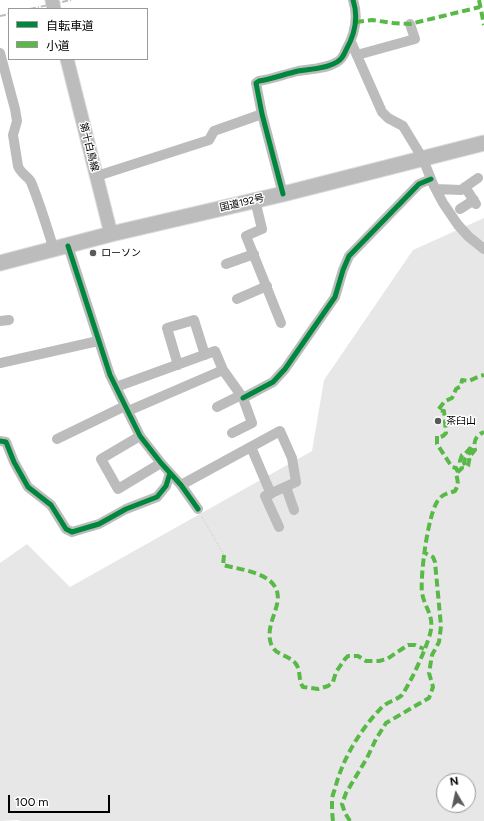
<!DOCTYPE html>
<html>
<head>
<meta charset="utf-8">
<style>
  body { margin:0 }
  #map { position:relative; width:484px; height:821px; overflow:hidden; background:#fff; font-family:Figtree,"Noto Sans JP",sans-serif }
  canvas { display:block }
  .legend { position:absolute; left:8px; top:8px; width:140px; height:52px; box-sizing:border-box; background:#fff; border:1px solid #999; margin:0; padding:5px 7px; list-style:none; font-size:12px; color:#000 }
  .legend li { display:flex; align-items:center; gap:8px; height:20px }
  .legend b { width:20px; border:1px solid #999 }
  .north { position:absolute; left:436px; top:773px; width:40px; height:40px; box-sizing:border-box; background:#fff; border:1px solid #999; border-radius:50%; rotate:351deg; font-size:11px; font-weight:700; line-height:16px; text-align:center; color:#000 }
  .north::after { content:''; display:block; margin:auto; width:14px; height:18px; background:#595959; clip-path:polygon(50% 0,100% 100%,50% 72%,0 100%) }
  .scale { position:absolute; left:8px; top:795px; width:102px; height:18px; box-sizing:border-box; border:2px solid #000; border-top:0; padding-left:5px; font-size:12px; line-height:14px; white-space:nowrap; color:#000; -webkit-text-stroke:3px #fff; paint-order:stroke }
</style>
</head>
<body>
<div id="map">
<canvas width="484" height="821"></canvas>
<ul class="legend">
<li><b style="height:5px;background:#00873e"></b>自転車道</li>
<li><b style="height:5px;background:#58b947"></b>小道</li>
</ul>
<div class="north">N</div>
<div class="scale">100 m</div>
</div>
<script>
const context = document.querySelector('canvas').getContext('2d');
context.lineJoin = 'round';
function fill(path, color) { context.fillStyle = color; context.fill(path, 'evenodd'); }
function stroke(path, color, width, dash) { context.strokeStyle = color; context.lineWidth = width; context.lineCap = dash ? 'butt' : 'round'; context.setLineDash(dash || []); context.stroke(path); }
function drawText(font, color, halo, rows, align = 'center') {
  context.font = font + ' Figtree,"Noto Sans JP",sans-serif'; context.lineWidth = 3; context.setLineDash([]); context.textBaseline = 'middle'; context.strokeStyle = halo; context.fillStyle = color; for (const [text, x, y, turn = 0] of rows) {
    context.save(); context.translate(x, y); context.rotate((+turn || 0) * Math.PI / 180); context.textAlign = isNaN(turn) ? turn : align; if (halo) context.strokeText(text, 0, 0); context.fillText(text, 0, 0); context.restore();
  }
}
const green = new Path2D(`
  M484 218V821H21L17 820 0 821V563L27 544 70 587 312 451 324 380 413 250ZM444 781H468V805H444Z`);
const path = new Path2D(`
  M202 517 224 555`);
const minor = new Path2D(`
  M351 42 382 112 388 118 403 126 423 159 433 184 443 203 458 225 469 237 484 249
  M0 53 15 109 17 121 13 135 18 166C20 173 28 176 31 182 40 204 47 227 54 250
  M357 55 415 39 410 24
  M97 176 209 140 214 131 262 114
  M465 187 476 204
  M436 189 461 190 478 178
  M283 194 262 114 256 83 259 81C272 79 285 74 298 71 310 69 326 69 337 62 341 60 344 55 346 50 355 34 359 18 353 0
  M255 200 262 229 246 236 281 323
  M460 209 474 200
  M68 246 110 375 140 436 161 463 181 485 198 509
  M226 264 254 254
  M237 299 267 286
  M0 321 9 320
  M0 363 98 341
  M178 365 167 328 194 320 205 355
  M116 387 215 351 223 370 243 398 252 423 232 433
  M243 398 273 382 285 369 335 297 343 270 349 256 419 184 431 179
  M217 407 241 395
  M128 411 223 370
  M140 436 101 459 118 489 161 463
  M57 439 125 406
  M0 441 6 442 14 462 28 487 51 505 66 529 72 532 99 524 126 509 157 497 166 486 170 473
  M251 447 271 494
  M181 485 280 431 292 458 296 482 265 496 279 527
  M286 487 294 510`);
const major = new Path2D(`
  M52 0 54 9
  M67 59 111 234`);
const highway = new Path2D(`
  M0 263 111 234 283 194 484 143`);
const rail = new Path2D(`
  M30 9 71 0
  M0 16 9 14`);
const quiet = new Path2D(`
  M479 0 484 25
  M356 22 372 20 393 23 410 24 480 7
  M458 472 456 468 452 467 450 464 437 444V436L440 437 443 436 446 433 444 411 438 410 445 401 452 398 456 389 461 386 462 380 469 381 480 376 484 375
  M224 555 223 565C246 571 287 574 276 608 273 619 268 628 270 640 273 657 288 653 296 664 301 671 298 680 303 687L318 689 328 686 333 682 336 672 345 659 348 656H358L366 661H379L387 659 408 645H415L424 649
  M333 821C332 814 332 807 332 800 332 795 335 790 336 785 344 756 361 729 382 707 387 702 397 700 402 695 411 682 426 649 430 634 435 616 425 609 422 593 420 576 428 511 439 499 443 494 449 493 455 491 459 484 458 481 456 474L462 468 460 461 462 455 465 454 472 446 473 448 465 459 464 463 467 467 468 466 470 456 475 450C473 441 476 435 484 432
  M350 821 345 813 342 804 346 793 367 758 376 739 386 723 429 698 433 687 429 673 432 655 439 642 441 626 435 562 433 557 425 553`);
const cycleway = new Path2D(`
  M283 194 262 114 256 83 259 81C272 79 285 74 298 71 310 69 326 69 337 62 341 60 344 55 346 50 355 34 359 18 353 0
  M68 246 110 375 140 436 161 463 181 485 198 509
  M243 398 273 382 285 369 335 297 343 270 349 256 419 184 431 179
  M0 441 6 442 14 462 28 487 51 505 66 529 72 532 99 524 126 509 157 497 166 486 170 473`);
const markers = [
  [93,253,4,"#595959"],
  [438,421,4,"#595959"]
];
const streetNames = [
  ["第十白鳥線",89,147,76],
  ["国道192号",242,203,-13]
];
const poiNames = [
  ["ローソン",101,253],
  ["茶臼山",446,421]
];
fill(green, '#e7e7e7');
stroke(major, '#dbdbdb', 15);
stroke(highway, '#dbdbdb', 17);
stroke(path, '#c2c2c2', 1, [1, 2]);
stroke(minor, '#bcbcbc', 10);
stroke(major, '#bcbcbc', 13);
stroke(highway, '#bcbcbc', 15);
stroke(rail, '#bcbcbc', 2, [6, 2, 1, 2]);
stroke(quiet, '#58b947', 4, [8, 4]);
stroke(cycleway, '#00873e', 5);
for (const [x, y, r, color] of markers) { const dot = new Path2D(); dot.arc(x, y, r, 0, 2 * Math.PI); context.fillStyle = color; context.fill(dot); stroke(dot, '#fff', 1.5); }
drawText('10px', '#000', '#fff', streetNames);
drawText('10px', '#000', '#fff', poiNames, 'left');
</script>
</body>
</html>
